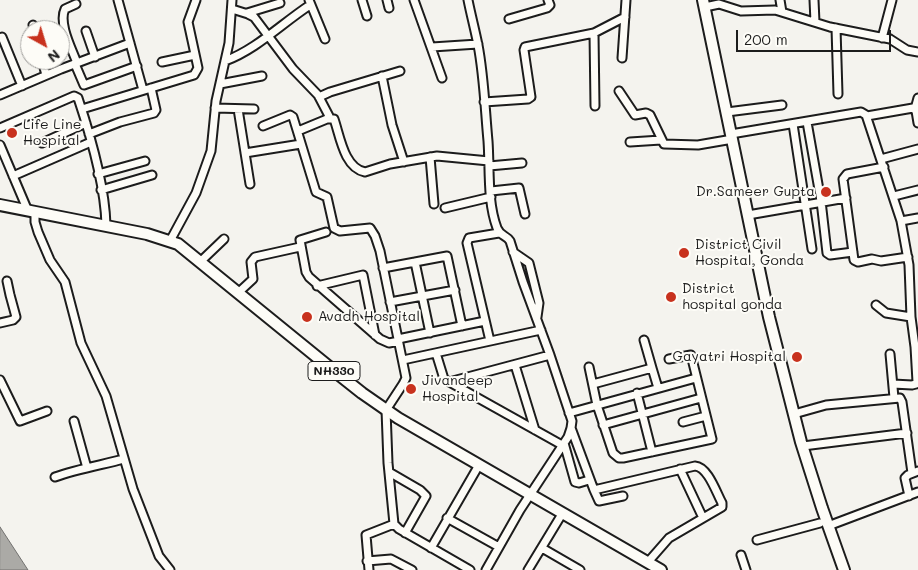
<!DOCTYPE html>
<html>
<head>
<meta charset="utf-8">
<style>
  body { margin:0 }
  #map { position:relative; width:918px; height:570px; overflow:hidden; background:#f4f3ee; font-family:Mali,sans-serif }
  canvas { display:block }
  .north { position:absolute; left:20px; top:20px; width:50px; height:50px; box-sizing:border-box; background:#fdfcf7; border:1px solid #a3a29f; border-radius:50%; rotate:141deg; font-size:14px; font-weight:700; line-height:20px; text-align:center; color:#1c1c1c }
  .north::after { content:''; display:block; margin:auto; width:18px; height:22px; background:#c8321e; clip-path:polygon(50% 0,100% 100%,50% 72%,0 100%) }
  .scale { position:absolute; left:736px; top:30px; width:155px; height:22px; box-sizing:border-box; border:2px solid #1c1c1c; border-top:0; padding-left:6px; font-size:15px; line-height:18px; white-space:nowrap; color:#1c1c1c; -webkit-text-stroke:4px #fdfcf7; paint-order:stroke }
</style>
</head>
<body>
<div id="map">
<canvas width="918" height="570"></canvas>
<div class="north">N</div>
<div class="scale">200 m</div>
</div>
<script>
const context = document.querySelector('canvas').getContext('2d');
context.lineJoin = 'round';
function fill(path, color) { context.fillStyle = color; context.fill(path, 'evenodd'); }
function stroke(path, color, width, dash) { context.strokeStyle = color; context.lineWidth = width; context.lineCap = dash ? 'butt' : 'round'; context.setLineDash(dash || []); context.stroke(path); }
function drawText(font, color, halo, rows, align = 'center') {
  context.font = font + ' Mali,sans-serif'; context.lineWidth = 4; context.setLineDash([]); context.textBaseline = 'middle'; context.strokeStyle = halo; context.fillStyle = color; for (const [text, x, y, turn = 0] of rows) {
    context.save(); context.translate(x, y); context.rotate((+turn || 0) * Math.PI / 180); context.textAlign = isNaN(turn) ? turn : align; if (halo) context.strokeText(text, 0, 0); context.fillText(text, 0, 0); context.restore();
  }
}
const water = new Path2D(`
  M0 527 28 570H0Z`);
const minor = new Path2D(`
  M118 0 143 90
  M309 0 325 39
  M362 0 367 16
  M387 0 389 8
  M414 0 442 78
  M468 0C471 15 475 30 478 45 484 76 485 109 488 141 490 169 487 201 497 228 500 236 506 235 510 241L523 282 550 355 572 421 571 428 568 437 520 510 486 570
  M780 0 782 12
  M814 0 815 22
  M76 4 65 9C58 23 72 49 77 63
  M705 7 719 4 741 11 775 10 830 27 890 39 907 50 918 52
  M232 9 248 14 254 17 293 69 318 95 329 116 327 119 298 131
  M247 13 280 3
  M509 19 547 8 550 5 548 0
  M33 25 35 30
  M836 28 838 94
  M86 31 95 57
  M594 33 595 106
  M2 37 22 86
  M882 38 892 0
  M432 47 478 44
  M622 58 626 0
  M42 60 46 75
  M225 61C257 49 281 24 310 5
  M162 62 195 55
  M75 64 84 85 137 66
  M382 76 392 125 404 162
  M220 84 262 76
  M619 91 635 115 646 113 650 115 664 144 698 145 727 140
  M0 95 61 69 130 43
  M319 97 330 92 400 71
  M484 102 528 99 531 97 524 50 525 47 594 33 625 17
  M215 108 254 109
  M82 109 194 75 198 68 188 22 196 0
  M238 109 250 184
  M915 109 918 98
  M727 112 782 105
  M867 116 913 108 916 111 918 123
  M327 119H334C340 136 344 168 365 172L390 164 437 156 489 161
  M807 122 821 201 827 253 830 255 853 252
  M793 124 812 249
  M263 126 290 115 293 117 316 192 327 197 334 228 340 231 370 228 375 236 380 251 406 378 403 384 386 410 388 463 394 524 399 529 470 570
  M0 128 74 96 78 98C90 134 105 187 106 225
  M89 134 120 122 154 113 156 110 151 88
  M731 134 861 112 866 115 901 221 909 265 911 317 915 347 917 382 916 384 912 385 893 384
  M630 142 661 140
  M42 143 86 123
  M0 145 28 211
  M245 153 301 144
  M430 157 434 204
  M881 159 918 149
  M489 166 522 163
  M884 167 847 174 843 179 854 260 858 262 872 259 881 261 908 257
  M98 174 145 161
  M13 176 91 142
  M101 190 152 175
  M491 191 519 188 525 214
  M894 196 918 190
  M445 208 491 197
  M35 212V222L38 232 50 260 65 282 81 343 106 396 133 489 159 556 170 570
  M748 215 846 198
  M901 221 918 218
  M326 232 300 240 306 272 309 277 380 339 389 343 399 341
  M170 241 196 193 211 151 216 101 229 43 232 0
  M513 252 529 263 539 303 537 317
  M200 262 224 239
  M415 262 430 333
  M383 268 447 256 462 326
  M317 286 363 275 375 335
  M239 292 253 279 251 262 255 257 300 247
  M390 302 455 290
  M876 305 886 313 911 317
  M0 323 13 320 16 317 10 295 7 281
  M398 339 485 321
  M644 340 652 368
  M490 341 467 243 469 238 499 233
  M436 353 444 379 562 445
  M890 354 894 398
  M403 360 541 330
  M515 365 535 430
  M589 367 597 405 613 453 619 458H623L712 439 691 355 669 359
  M0 380 20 421 47 411
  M449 382 550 355
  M593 384 652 368 658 388
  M637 393 652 452
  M569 413 696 378
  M794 414 826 405 900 398 902 402 912 473
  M74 421 87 468
  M683 422 706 416
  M603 425 701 398
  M571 428 594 490 695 466C708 467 716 492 722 503V507L669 538 648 562
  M564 443 575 482 579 483 589 480
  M803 446 907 433
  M680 469 703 518
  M389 472 420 490 426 496 405 533
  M55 477C77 469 101 465 124 459
  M594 490 599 501 623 496
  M909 496 905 478 908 475 918 471
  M447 518 499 547
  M828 526 918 492
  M757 540 820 523
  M431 548 479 465
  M542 548 580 570
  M741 555 746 570
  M367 561 391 559 412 570
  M369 570 366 535 394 524
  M528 570 562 514`);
const highway = new Path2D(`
  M703 0 769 317 801 442 822 508 844 570
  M0 205 147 234 178 244 328 366 362 393 398 418 661 570`);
const markers = [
  [12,133,6,"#c8321e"],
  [826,192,6,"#c8321e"],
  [684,253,6,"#c8321e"],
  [671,297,6,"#c8321e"],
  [307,317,6,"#c8321e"],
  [797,357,6,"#c8321e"],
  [411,389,6,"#c8321e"]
];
const shields = [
  [334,371,52]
];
const shieldNames = [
  ["NH330",334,371]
];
const poiNames = [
  ["Life Line",23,125],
  ["Hospital",23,141],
  ["Dr.Sameer Gupta",815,192,"right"],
  ["District Civil",695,245],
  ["Hospital, Gonda",695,261],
  ["District",682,289],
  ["hospital gonda",682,305],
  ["Avadh Hospital",318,317],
  ["Gayatri Hospital",786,357,"right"],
  ["Jivandeep",422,381],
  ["Hospital",422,397]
];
fill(water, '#abaaa6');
stroke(water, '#72716f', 1);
stroke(minor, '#1c1c1c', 11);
stroke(highway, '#1c1c1c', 14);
stroke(minor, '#fdfcf7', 7);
stroke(highway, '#fdfcf7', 10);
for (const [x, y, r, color] of markers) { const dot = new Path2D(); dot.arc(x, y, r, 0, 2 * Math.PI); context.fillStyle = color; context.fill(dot); stroke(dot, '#fdfcf7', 2); }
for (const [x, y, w] of shields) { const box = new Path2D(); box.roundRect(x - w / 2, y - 9.5, w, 19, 4); context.fillStyle = '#fdfcf7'; context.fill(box); stroke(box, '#1c1c1c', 1); }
drawText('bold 12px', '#1c1c1c', null, shieldNames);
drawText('14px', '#1c1c1c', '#fdfcf7', poiNames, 'left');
</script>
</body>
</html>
